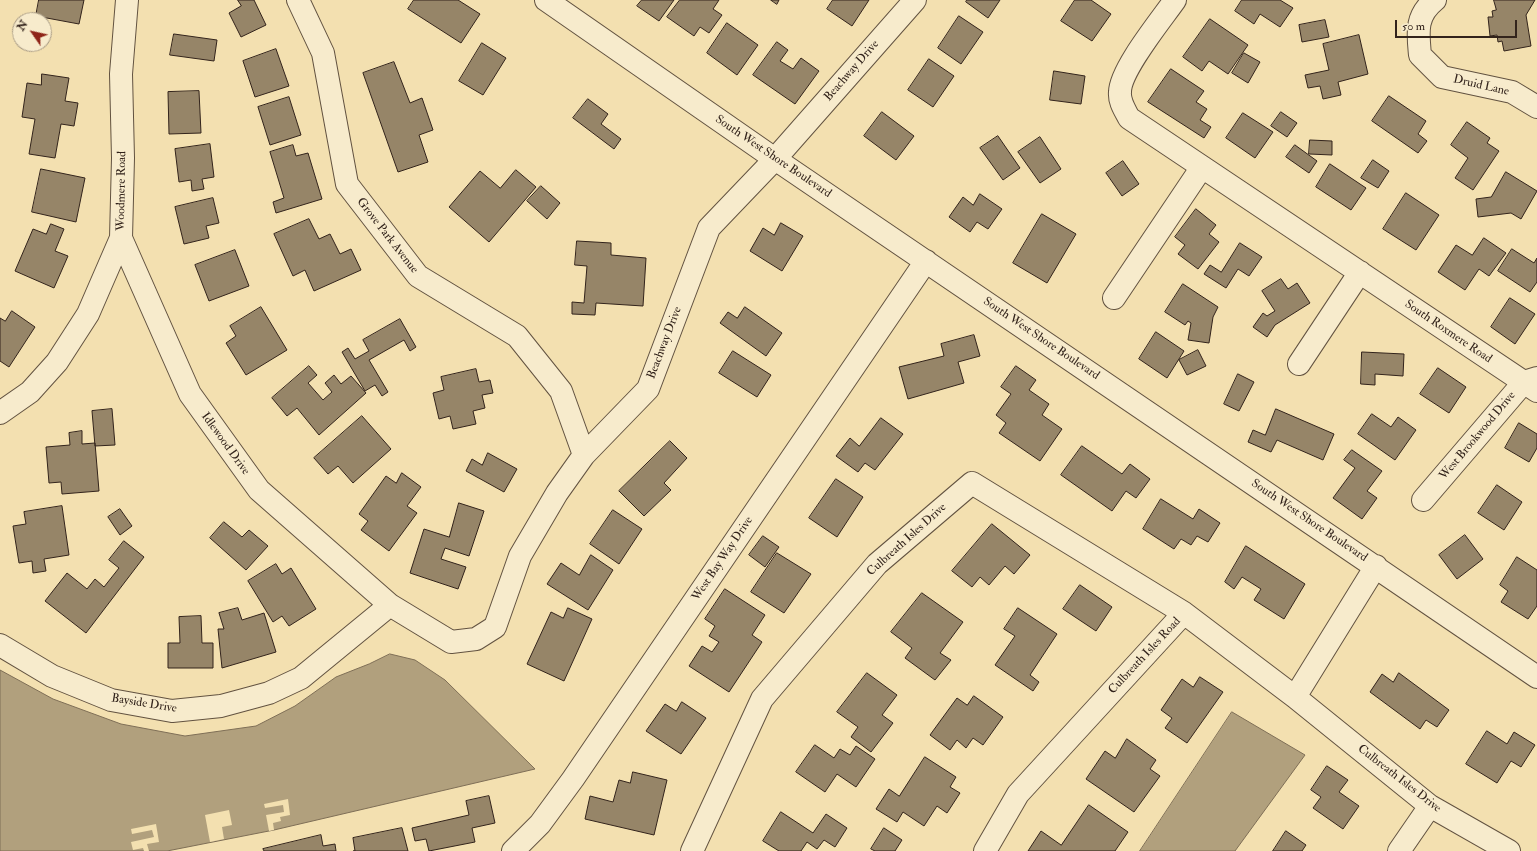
<!DOCTYPE html>
<html>
<head>
<meta charset="utf-8">
<style>
  body { margin:0 }
  #map { position:relative; width:1537px; height:851px; overflow:hidden; background:#f3e0b0; font-family:"IM FELL Double Pica",serif }
  canvas { display:block }
  .north { position:absolute; left:12px; top:12px; width:40px; height:40px; box-sizing:border-box; background:#f7ebcc; border:1px solid #a89b85; border-radius:50%; rotate:304deg; font-size:11px; font-weight:700; line-height:16px; text-align:center; color:#32231b }
  .north::after { content:''; display:block; margin:auto; width:14px; height:18px; background:#8f2418; clip-path:polygon(50% 0,100% 100%,50% 72%,0 100%) }
  .scale { position:absolute; left:1395px; top:20px; width:122px; height:18px; box-sizing:border-box; border:2px solid #32231b; border-top:0; padding-left:5px; font-size:12px; line-height:14px; white-space:nowrap; color:#32231b; -webkit-text-stroke:3px #f7ebcc; paint-order:stroke }
</style>
</head>
<body>
<div id="map">
<canvas width="1537" height="851"></canvas>
<div class="north">N</div>
<div class="scale">50 m</div>
</div>
<script>
const context = document.querySelector('canvas').getContext('2d');
context.lineJoin = 'round';
function fill(path, color) { context.fillStyle = color; context.fill(path, 'evenodd'); }
function stroke(path, color, width, dash) { context.strokeStyle = color; context.lineWidth = width; context.lineCap = dash ? 'butt' : 'round'; context.setLineDash(dash || []); context.stroke(path); }
function drawText(font, color, halo, rows, align = 'center') {
  context.font = font + ' "IM FELL Double Pica",serif'; context.lineWidth = 4; context.setLineDash([]); context.textBaseline = 'middle'; context.strokeStyle = halo; context.fillStyle = color; for (const [text, x, y, turn = 0] of rows) {
    context.save(); context.translate(x, y); context.rotate((+turn || 0) * Math.PI / 180); context.textAlign = isNaN(turn) ? turn : align; if (halo) context.strokeText(text, 0, 0); context.fillText(text, 0, 0); context.restore();
  }
}
const water = new Path2D(`
  M390 654 415 660 445 680 535 769 274 830 167 851H0V670L53 699 121 724 185 736 256 726 295 706 336 677 369 664Z
  M1232 712 1305 755 1235 851H1140Z`);
const pier = new Path2D(`
  M288 799 290 815 280 817 281 821 273 823 274 830 269 831 266 815 284 812 283 805 265 808 264 804Z
  M229 810 232 825 222 827 224 839 210 842 205 815Z
  M156 824 159 842 147 844 149 851H144L143 848 133 850 131 842 154 837 152 830 132 834 131 829Z`);
const building = new Path2D(`
  M39 0H84L79 24 36 16Z
  M238 0H254L266 25 241 37 229 13 241 6Z
  M414 0H458L480 14 461 43 408 9Z
  M642 0H674L659 21 637 6Z
  M680 0H719L713 9 722 15 709 33 700 27 694 36 667 17Z
  M771 0H779L777 4Z
  M833 0H869L852 26 827 9Z
  M967 0H1000L988 18 966 2Z
  M1075 0H1091L1111 14 1092 41 1061 21Z
  M1242 0H1280L1293 8 1280 27 1260 14 1254 24 1235 11Z
  M1494 0H1535L1526 15 1531 46 1504 51 1502 41 1498 42 1497 35 1490 36 1488 17H1493L1492 11 1496 10Z
  M959 16 983 32 961 64 938 48Z
  M1210 19 1248 45 1228 74 1209 61 1202 71 1183 57Z
  M1325 20 1329 37 1302 42 1299 25Z
  M727 23 758 45 737 75 707 53Z
  M174 34 217 40 214 61 170 55Z
  M1359 35 1368 74 1338 82 1341 95 1323 99 1320 86 1308 88 1305 75 1329 70 1323 44Z
  M777 42 788 50 780 61 793 69 801 58 819 71 795 104 753 75Z
  M482 43 506 58 483 95 459 81Z
  M276 49 289 86 255 97 243 61Z
  M1244 53 1260 62 1248 83 1232 73Z
  M929 59 954 76 933 107 908 90Z
  M394 62 410 103 422 98 433 130 419 135 428 162 398 172 363 73Z
  M1171 69 1204 91 1196 102 1207 109 1200 120 1211 127 1204 138 1148 102Z
  M1054 71 1085 76 1081 104 1050 100Z
  M42 74 69 78 65 101 78 103 74 126 61 124 55 158 29 154 35 119 22 117 27 83 41 85Z
  M199 91 201 133 169 134 168 92Z
  M1389 96 1426 121 1418 134 1427 141 1418 153 1372 121Z
  M289 97 301 135 270 145 258 107Z
  M588 99 608 114 601 124 621 139 614 149 573 118Z
  M882 112 914 136 896 160 864 136Z
  M1281 112 1297 123 1287 137 1271 126Z
  M1243 113 1273 132 1255 158 1226 138Z
  M1467 122 1490 138 1487 143 1499 151 1473 190 1455 178 1468 158 1451 145Z
  M998 136 1020 168 1003 180 980 148Z
  M1040 137 1061 169 1040 183 1018 152Z
  M1310 140 1332 141V155L1309 154Z
  M210 144 214 177 202 179 204 189 192 191 191 180 179 182 175 149Z
  M293 145 296 156 308 153 322 199 276 213 273 202 284 198 270 152Z
  M1295 145 1317 161 1309 173 1286 157Z
  M1373 160 1389 171 1378 188 1361 178Z
  M1123 161 1139 184 1122 196 1106 173Z
  M1330 164 1366 188 1351 210 1316 187Z
  M41 169 85 178 76 222 32 212Z
  M516 170 536 187 489 242 449 207 480 171 500 188Z
  M1506 172 1537 191 1521 219 1511 213 1478 217 1476 199 1491 197Z
  M541 186 560 203 547 219 527 201Z
  M1406 193 1439 215 1416 250 1383 229Z
  M980 194 1002 209 988 229 977 222 970 232 949 217 963 197 973 205Z
  M213 198 219 223 206 226 209 238 184 244 175 207Z
  M1196 209 1216 225 1209 234 1219 242 1198 269 1178 254 1185 245 1175 237Z
  M1042 214 1076 234 1047 283 1013 263Z
  M309 219 319 239 330 234 340 254 351 249 361 270 314 291 305 270 293 276 274 234Z
  M781 223 803 236 782 271 750 251 763 228 774 235Z
  M51 224 64 229 55 251 68 256 54 288 15 271 33 229 46 234Z
  M1484 238 1506 253 1489 276 1479 269 1465 290 1438 272 1456 245 1472 255Z
  M577 241 611 243V255L646 258 643 306 596 303 595 315 572 314V302L584 303 587 266 575 265Z
  M1240 243 1262 257 1249 276 1238 269 1226 288 1204 274 1210 265 1221 272Z
  M1512 249 1534 263 1537 258V282L1530 292 1498 271Z
  M235 250 249 286 209 301 195 265Z
  M1281 279 1288 289 1297 283 1310 303 1275 325 1267 337 1253 327 1263 313 1267 316 1275 311 1262 291Z
  M1183 284 1218 307 1213 317 1209 343 1188 340 1191 323 1188 321 1185 325 1165 312Z
  M1510 298 1535 314 1515 344 1491 327Z
  M261 307 287 350 246 375 226 343 236 336 230 326Z
  M745 307 782 333 766 356 720 323 728 312 737 318Z
  M12 311 35 327 9 367 0 361V318L5 321Z
  M400 319 416 347 410 351 404 340 369 360 388 392 382 396 375 385 365 391 342 352 348 348 355 359 369 351 363 340Z
  M1156 332 1184 351 1167 378 1139 359Z
  M974 335 980 356 958 362 964 383 908 399 899 367 944 356 941 344Z
  M1198 350 1206 366 1187 375 1179 360Z
  M733 351 771 375 757 397 719 373Z
  M1362 352 1404 354 1403 376 1375 374V385L1361 384Z
  M309 366 317 375 308 383 323 400 332 392 325 383 334 375 341 384 351 376 366 393 319 435 297 408 287 416 272 398Z
  M1016 366 1036 380 1029 390 1049 404 1042 415 1062 429 1040 461 999 433 1006 423 996 415 1011 394 1001 387Z
  M1438 368 1466 387 1449 413 1420 394Z
  M476 369 479 382 490 380 493 393 482 395 485 408 473 411 476 424 453 429 450 416 439 419 433 393 444 390 441 377Z
  M1238 374 1254 382 1239 411 1224 404Z
  M112 409 115 445 95 446 92 411Z
  M1276 409 1334 434 1323 460 1277 440 1271 452 1248 442 1253 430 1265 435Z
  M1372 414 1391 427 1398 417 1416 430 1395 460 1358 434Z
  M362 416 391 449 353 483 338 466 328 474 314 458Z
  M881 418 903 434 875 470 865 463 858 472 836 456 850 438 859 446Z
  M1519 423 1537 434V448L1529 462 1505 448Z
  M82 431V444L95 443 99 491 62 494 61 482 49 483 46 447 70 445 69 433Z
  M670 441 687 458 664 483 671 490 644 516 619 491Z
  M1082 446 1122 474 1130 464 1150 479 1136 498 1126 491 1112 511 1061 475Z
  M1352 450 1382 471 1367 491 1377 498 1362 519 1333 498 1355 468 1344 460Z
  M488 453 517 469 504 492 466 471 472 459 482 465Z
  M402 473 421 487 407 506 417 513 389 551 361 530 368 521 359 514 386 476 396 483Z
  M836 479 863 497 837 537 809 518Z
  M1497 485 1522 502 1504 530 1478 513Z
  M1161 499 1193 519 1199 509 1220 523 1208 542 1197 536 1191 545 1181 539 1174 549 1143 529Z
  M459 503 484 511 469 556 445 548 441 559 466 567 458 589 410 573 424 529 449 537Z
  M62 506 69 555 44 559 46 571 33 573 32 561 19 563 13 526 26 524 24 512Z
  M120 509 132 526 120 535 108 517Z
  M613 510 642 529 619 564 590 544Z
  M224 522 242 537 249 530 268 546 246 570 210 538Z
  M992 524 1030 555 1014 574 1005 566 989 585 980 577 972 587 952 571Z
  M1465 535 1483 559 1457 579 1439 555Z
  M763 536 779 547 765 567 749 555Z
  M124 541 144 557 86 633 45 601 67 573 87 589 95 579 104 587 119 568 109 560Z
  M1246 546 1305 584 1284 619 1254 600 1261 589 1242 577 1234 589 1225 582Z
  M777 553 811 574 784 613 751 592Z
  M591 555 613 570 588 610 547 584 561 563 579 575Z
  M1517 557 1537 570V606L1528 619 1501 602 1508 591 1500 585Z
  M276 564 282 574 291 568 316 609 289 626 282 616 273 622 248 581Z
  M1080 585 1112 607 1096 631 1063 609Z
  M725 589 765 615 752 635 762 642 729 692 689 666 702 646 712 652 719 642 709 636 715 626 705 619Z
  M922 593 963 622 940 653 951 660 935 680 905 658 912 648 891 632Z
  M238 608 242 620 264 613 276 652 222 668 218 629H224L219 613Z
  M568 608 592 619 564 681 527 664 551 612 563 618Z
  M1018 608 1057 634 1030 675 1039 682 1033 691 995 665 1015 636 1004 629Z
  M201 616 202 643H213V668H168V643H180L179 617Z
  M867 673 897 695 882 715 893 723 871 752 851 737 858 727 837 712Z
  M1399 673 1449 710 1437 727 1426 720 1420 729 1370 692 1382 674 1393 682Z
  M1200 677 1223 692 1187 743 1165 728 1172 718 1161 710 1182 679 1193 687Z
  M974 696 1003 717 983 745 973 738 966 748 957 740 950 750 930 735 957 698 967 705Z
  M682 702 706 718 681 754 646 731 665 704 676 711Z
  M1487 731 1507 744 1514 732 1535 745 1521 767 1511 761 1497 783 1466 764Z
  M1127 739 1156 760 1150 769 1160 776 1134 812 1086 779 1105 751 1115 758Z
  M815 745 834 758 840 749 850 755 856 746 875 759 856 787 837 774 825 792 796 772Z
  M925 757 956 777 950 787 960 793 947 813 937 806 924 826 903 812 897 822 876 809 889 789 899 796Z
  M1327 766 1348 780 1339 792 1359 806 1343 829 1313 808 1321 797 1311 790Z
  M633 772 667 780 654 835 585 819 590 796 613 802 619 780 630 783Z
  M489 796 495 823 472 828 475 842 429 851 426 839 415 841 412 828 469 815 466 801Z
  M1089 805 1128 832 1115 851H1028L1041 831 1061 845Z
  M781 812 813 833 826 814 847 828 835 847 824 840 817 849 807 842 801 851H779L763 841Z
  M402 828 408 851H353H355L353 838Z
  M884 828 902 840 895 851H875L871 849Z
  M1286 831 1306 845 1302 851H1273Z
  M321 835 323 846 335 844 336 851H264L263 849Z`);
const minor = new Path2D(`
  M298 0 323 53 347 184 418 276 517 336 561 391 584 455
  M546 0 775 159 1537 677
  M1175 0C1161 20 1120 70 1120 92 1119 102 1125 110 1129 118L1537 391
  M1435 0C1415 16 1418 33 1420 55L1442 77 1512 92 1537 107
  M121 238 190 394 259 490 390 605 451 642 476 639 495 627 520 556 557 493 584 455 648 389 709 228 775 159 915 0
  M1114 298 1202 167
  M1299 364 1360 272
  M0 413 30 392 57 362 88 314 121 238 123 158 121 74 127 0
  M1423 500 1524 382 1537 378
  M0 645 52 676 111 700 172 711 221 706 269 693 301 678 390 605
  M1295 697 1376 566
  M513 851 540 824 573 779 926 261
  M692 851 762 699 877 564 972 483 1184 613 1295 697 1430 806 1509 851
  M985 851 1018 794 1184 613
  M1399 851 1430 806`);
const streetNames = [
  ["Beachway Drive",852,71,-49],
  ["Druid Lane",1481,86,13],
  ["South West Shore Boulevard",773,157,34],
  ["Woodmere Road",122,191,-89],
  ["Grove Park Avenue",387,236,52],
  ["South Roxmere Road",1448,332,34],
  ["South West Shore Boulevard",1041,339,34],
  ["Beachway Drive",665,343,-69],
  ["West Brookwood Drive",1478,436,-50],
  ["Idlewood Drive",225,444,54],
  ["South West Shore Boulevard",1309,521,34],
  ["Culbreath Isles Drive",907,540,-42],
  ["West Bay Way Drive",723,559,-56],
  ["Culbreath Isles Road",1145,656,-47],
  ["Bayside Drive",144,704,9],
  ["Culbreath Isles Drive",1399,779,38]
];
fill(water, '#b1a07d');
stroke(water, '#7e6e56', 1);
fill(pier, '#f3e0b0');
fill(building, '#968568');
stroke(building, '#32231b', 1);
stroke(minor, '#625240', 24);
stroke(minor, '#f7ebcc', 22);
drawText('12px', '#32231b', '#f7ebcc', streetNames);
</script>
</body>
</html>
